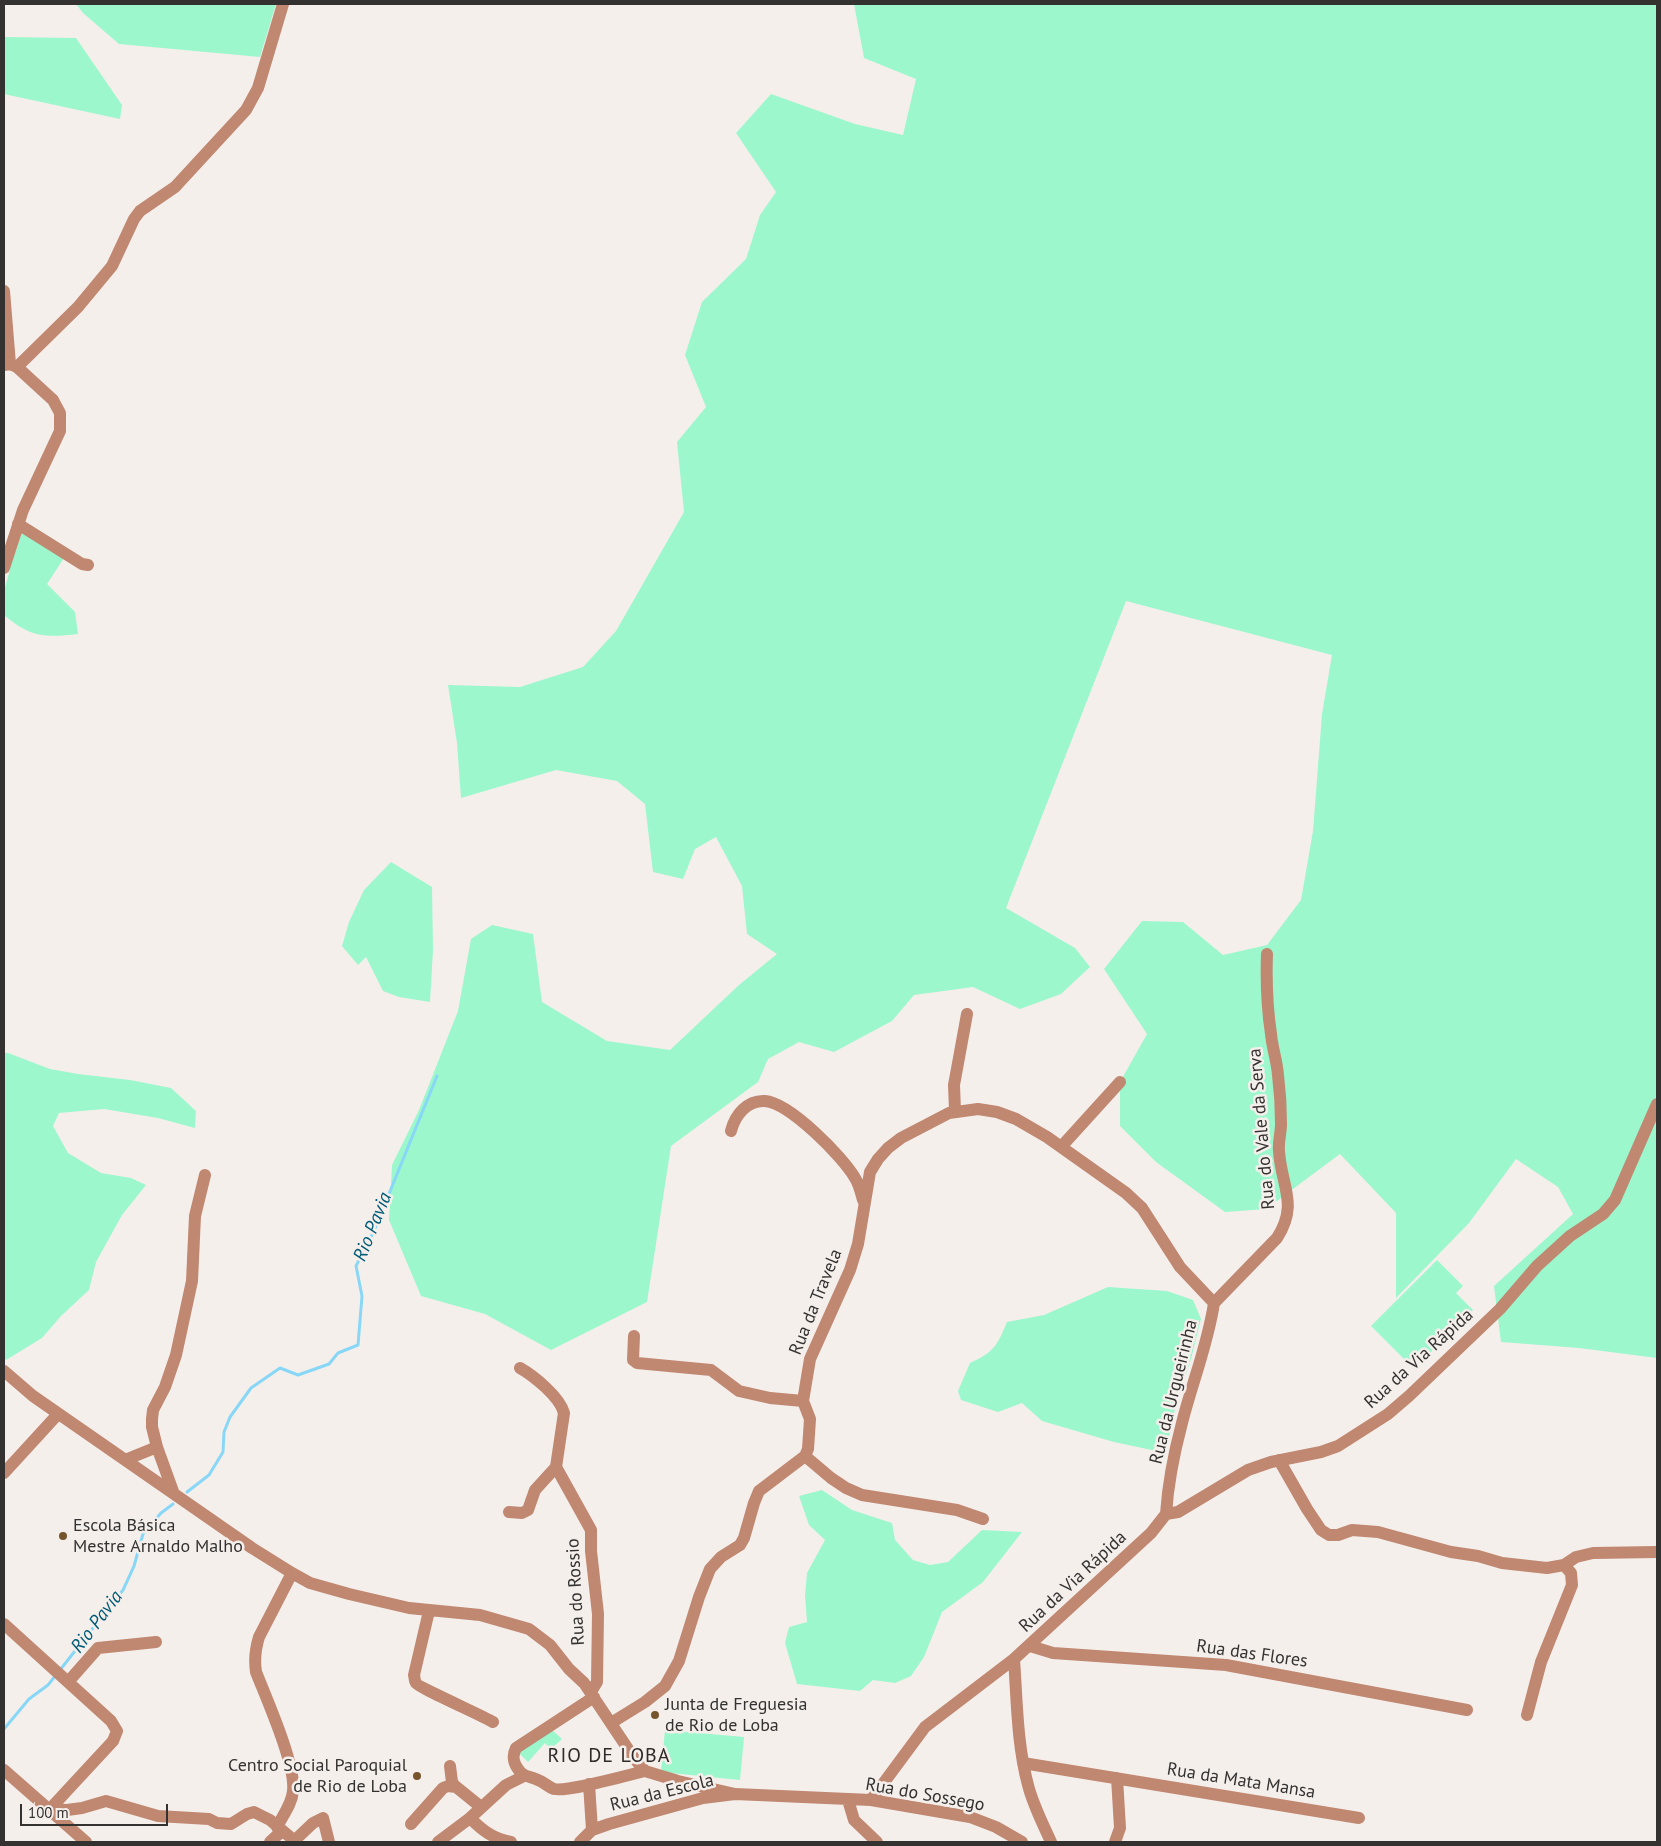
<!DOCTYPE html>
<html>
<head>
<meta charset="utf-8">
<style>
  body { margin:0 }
  #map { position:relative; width:1661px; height:1846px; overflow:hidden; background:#f5efec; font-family:"PT Sans",sans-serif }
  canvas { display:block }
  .frame { position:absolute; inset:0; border:5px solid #343230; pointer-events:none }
  .scale { position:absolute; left:20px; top:1804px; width:148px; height:22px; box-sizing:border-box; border:2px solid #343230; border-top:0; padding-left:6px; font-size:15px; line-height:18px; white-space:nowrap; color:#343230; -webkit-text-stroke:4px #f5efec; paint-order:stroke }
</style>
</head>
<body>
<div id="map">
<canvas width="1661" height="1846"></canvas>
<div class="frame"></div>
<div class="scale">100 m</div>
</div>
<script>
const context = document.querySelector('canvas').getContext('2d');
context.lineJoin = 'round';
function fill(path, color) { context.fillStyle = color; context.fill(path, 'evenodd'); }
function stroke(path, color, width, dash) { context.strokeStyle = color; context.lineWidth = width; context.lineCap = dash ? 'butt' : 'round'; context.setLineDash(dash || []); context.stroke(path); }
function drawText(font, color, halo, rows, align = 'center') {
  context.font = font + ' "PT Sans",sans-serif'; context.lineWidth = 5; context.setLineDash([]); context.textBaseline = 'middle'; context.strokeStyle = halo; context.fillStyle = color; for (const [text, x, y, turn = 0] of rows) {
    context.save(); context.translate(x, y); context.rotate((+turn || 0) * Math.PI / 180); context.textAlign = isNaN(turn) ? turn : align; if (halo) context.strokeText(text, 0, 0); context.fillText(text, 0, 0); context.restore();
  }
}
const green = new Path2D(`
  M76 4H276L260 57 119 44 83 13Z
  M854 4H1657V1358L1579 1348 1501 1342 1494 1286 1573 1214 1558 1187 1516 1159 1469 1223 1396 1298V1213L1340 1154 1266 1209 1225 1212 1156 1162 1120 1126V1082L1147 1034 1104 969 1142 921 1183 922 1223 955 1267 945 1301 900 1313 831 1322 714 1332 655 1126 601 1006 908 1075 948 1090 967 1061 994 1020 1009 973 987 914 995 892 1021 834 1052 799 1042 768 1059 758 1082 671 1146 647 1302 551 1350 485 1314 421 1296 389 1220 392 1165 419 1110 458 1011 471 939 492 925 533 934 542 1002 607 1041 670 1050 739 985 777 954 747 934 742 886 716 837 695 849 683 879 653 872 645 804 617 781 556 770 461 798 457 743 448 685 520 687 583 667 616 631 684 512 677 442 706 407 685 355 702 302 746 259 760 215 776 192 736 133 771 94 855 124 903 135 916 79 864 58Z
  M4 37 76 38 122 105 120 119 4 94Z
  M22 532 64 558 47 584 75 612 78 634C44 638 30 637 4 615V591L9 573 10 561 16 551Z
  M391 862 432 887 433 950 430 1002 399 997 383 991 366 957 358 965 342 946 349 922 364 890Z
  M4 1053H8L50 1069 78 1074 130 1080 171 1088 196 1111 195 1128 158 1118 104 1109 59 1113 53 1126 68 1153 101 1173 131 1178 146 1185 122 1215 96 1262 89 1290 61 1316 42 1338 6 1360 4 1357Z
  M1437 1260 1463 1286 1456 1293 1473 1310 1414 1369 1371 1326Z
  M1108 1287 1167 1291 1193 1300 1201 1319 1191 1359 1176 1404 1166 1453 1114 1442 1042 1421 1022 1403 998 1412 961 1400 958 1391 970 1363C994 1352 997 1346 1007 1322L1044 1315Z
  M822 1490 852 1510 892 1523 895 1540 913 1560 930 1565 948 1562 982 1530 1022 1532 983 1582 942 1612 924 1657 911 1676 895 1683 873 1680 860 1691 797 1684 785 1643 789 1627 807 1622 805 1595 807 1573 825 1540 809 1525 799 1496Z
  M550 1728 562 1739 551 1749 545 1743 528 1762 519 1753Z
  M665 1730 744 1737 740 1780 661 1772Z`);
const stream = new Path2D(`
  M187 1492 209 1475 223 1452 224 1432 230 1417 251 1388 280 1368 298 1375 329 1364 338 1353 358 1345 362 1296 356 1266 373 1233 437 1076
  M60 1670 123 1590 134 1566 143 1534 161 1513 173 1504
  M4 1729 29 1699 48 1685 56 1675`);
const minor = new Path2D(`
  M4 291 10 364
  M4 365 10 364 17 367 53 400 60 413V431L23 510 4 568
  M17 367 78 307 112 266 134 219 140 211 175 187 246 110 258 88 283 4
  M18 524 82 564 88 565
  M955 1111 954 1085 967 1014
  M731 1131C735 1115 747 1100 765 1101 790 1103 843 1157 855 1178 859 1184 861 1193 863 1200
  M1061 1147 1120 1082
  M1214 1303 1277 1238C1299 1204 1281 1186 1279 1151 1278 1142 1281 1133 1281 1124 1281 1108 1280 1091 1278 1075 1277 1061 1272 1047 1271 1034 1267 1007 1266 981 1267 954
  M634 1336 633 1360 637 1363 711 1370 739 1391 770 1398 803 1401
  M520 1368C534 1376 560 1397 564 1413L556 1467 591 1530V1551L598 1614 597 1682 591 1692
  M4 1371 33 1396 252 1548 292 1573 310 1583 349 1594 409 1608 480 1615 529 1629 550 1645 569 1669 584 1683 634 1758 645 1771 678 1781 735 1794
  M805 1456 831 1478 846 1488 862 1495 957 1510 983 1519
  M125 1460 157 1447
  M1279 1460 1307 1509 1321 1530 1329 1535H1338L1352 1530 1378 1532 1451 1552 1478 1556 1502 1563 1547 1568 1564 1565 1576 1557 1593 1553 1657 1552
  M4 1473 58 1414
  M174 1494 157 1447 152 1427V1419L153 1410 165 1387 176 1355 192 1281 195 1216 205 1175
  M509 1512 522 1513 528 1510 535 1490 556 1467
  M1166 1514C1168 1483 1174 1453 1182 1423 1192 1383 1208 1344 1214 1303
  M429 1611 414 1675C415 1678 414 1680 416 1683 418 1687 483 1716 493 1722
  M4 1624 111 1721 117 1731 113 1741 50 1809
  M1030 1646 1053 1653 1226 1665 1467 1710
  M1014 1659C1017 1701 1017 1744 1028 1785 1033 1805 1043 1824 1051 1842
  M68 1682 98 1648 156 1642
  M594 1697 516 1748C512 1756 513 1762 518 1769 523 1777 529 1776 538 1780 544 1782 548 1787 554 1789 568 1792 628 1775 645 1771
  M1527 1715 1541 1662 1572 1585 1571 1573 1564 1565
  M611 1723 645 1702 665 1686 679 1661 699 1597 710 1569 721 1557 740 1545 744 1538 754 1503 759 1491 805 1456 808 1449 810 1419 803 1401 810 1359 850 1270 858 1244 870 1172 878 1159 888 1148 901 1138 949 1113 978 1109 997 1112 1016 1119 1047 1137 1126 1193 1142 1208 1180 1267 1214 1303
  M1023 1763 1359 1818
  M450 1766 452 1782 455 1786 481 1807
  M4 1770 86 1842
  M589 1784 592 1830
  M848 1800 854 1820 877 1842
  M871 1800 925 1727 1014 1659 1151 1533 1166 1514 1178 1512 1248 1470 1271 1462 1321 1452 1338 1446 1388 1414 1409 1396 1500 1309 1537 1266 1570 1236 1603 1214 1615 1200 1657 1104
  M50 1809 67 1810 82 1808 106 1801 158 1816 209 1819 217 1823 231 1824 247 1814 254 1812 270 1820 296 1842
  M470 1818C482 1830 493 1839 511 1842
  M411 1824 443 1788 448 1786 456 1787
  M277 1827C283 1815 292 1804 293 1791 296 1765 267 1700 256 1672 254 1659 255 1650 259 1637L292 1573
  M294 1841 313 1823 323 1818 329 1842
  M270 1842 282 1831
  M438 1842 470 1818 506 1785 524 1776
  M580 1842 592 1830 609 1824 703 1798 735 1794 871 1800 970 1817 996 1827 1022 1842
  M1115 1842 1120 1828 1117 1778`);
const markers = [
  [63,1536,5,"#76552c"],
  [655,1715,5,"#76552c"],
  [417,1776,5,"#76552c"]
];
const streetNames = [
  ["Rua do Vale da Serva",1262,1129,-95],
  ["Rua da Travela",816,1302,-68],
  ["Rua da Via Rápida",1419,1359,-42],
  ["Rua da Urgueirinha",1174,1392,-76],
  ["Rua da Via Rápida",1073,1582,-43],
  ["Rua do Rossio",576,1592,-93],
  ["Rua das Flores",1252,1654,8],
  ["Rua da Mata Mansa",1241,1781,9],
  ["Rua da Escola",662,1793,-14],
  ["Rua do Sossego",925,1795,10]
];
const poiNames = [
  ["Escola Básica",73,1526],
  ["Mestre Arnaldo Malho",73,1547],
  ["Junta de Freguesia",665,1705],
  ["de Rio de Loba",665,1726],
  ["Centro Social Paroquial",407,1766,"right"],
  ["de Rio de Loba",407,1787,"right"]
];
const waterNames = [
  ["Rio Pavia",373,1227,-68],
  ["Rio Pavia",97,1622,-53]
];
const quarterNames = [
  ["RIO DE LOBA",609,1756]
];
fill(green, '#9cf7cd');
stroke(stream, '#88d7f7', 3);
stroke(minor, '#c08771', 12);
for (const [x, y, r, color] of markers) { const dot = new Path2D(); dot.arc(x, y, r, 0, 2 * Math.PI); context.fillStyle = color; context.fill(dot); stroke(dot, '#f5efec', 2); }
drawText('18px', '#343230', '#f5efec', streetNames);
drawText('18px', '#343230', '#f5efec', poiNames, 'left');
drawText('italic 19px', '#005b76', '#f5efec', waterNames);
context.letterSpacing = '1px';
drawText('20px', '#2f2a28', '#f5efec', quarterNames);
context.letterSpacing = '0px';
</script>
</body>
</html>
